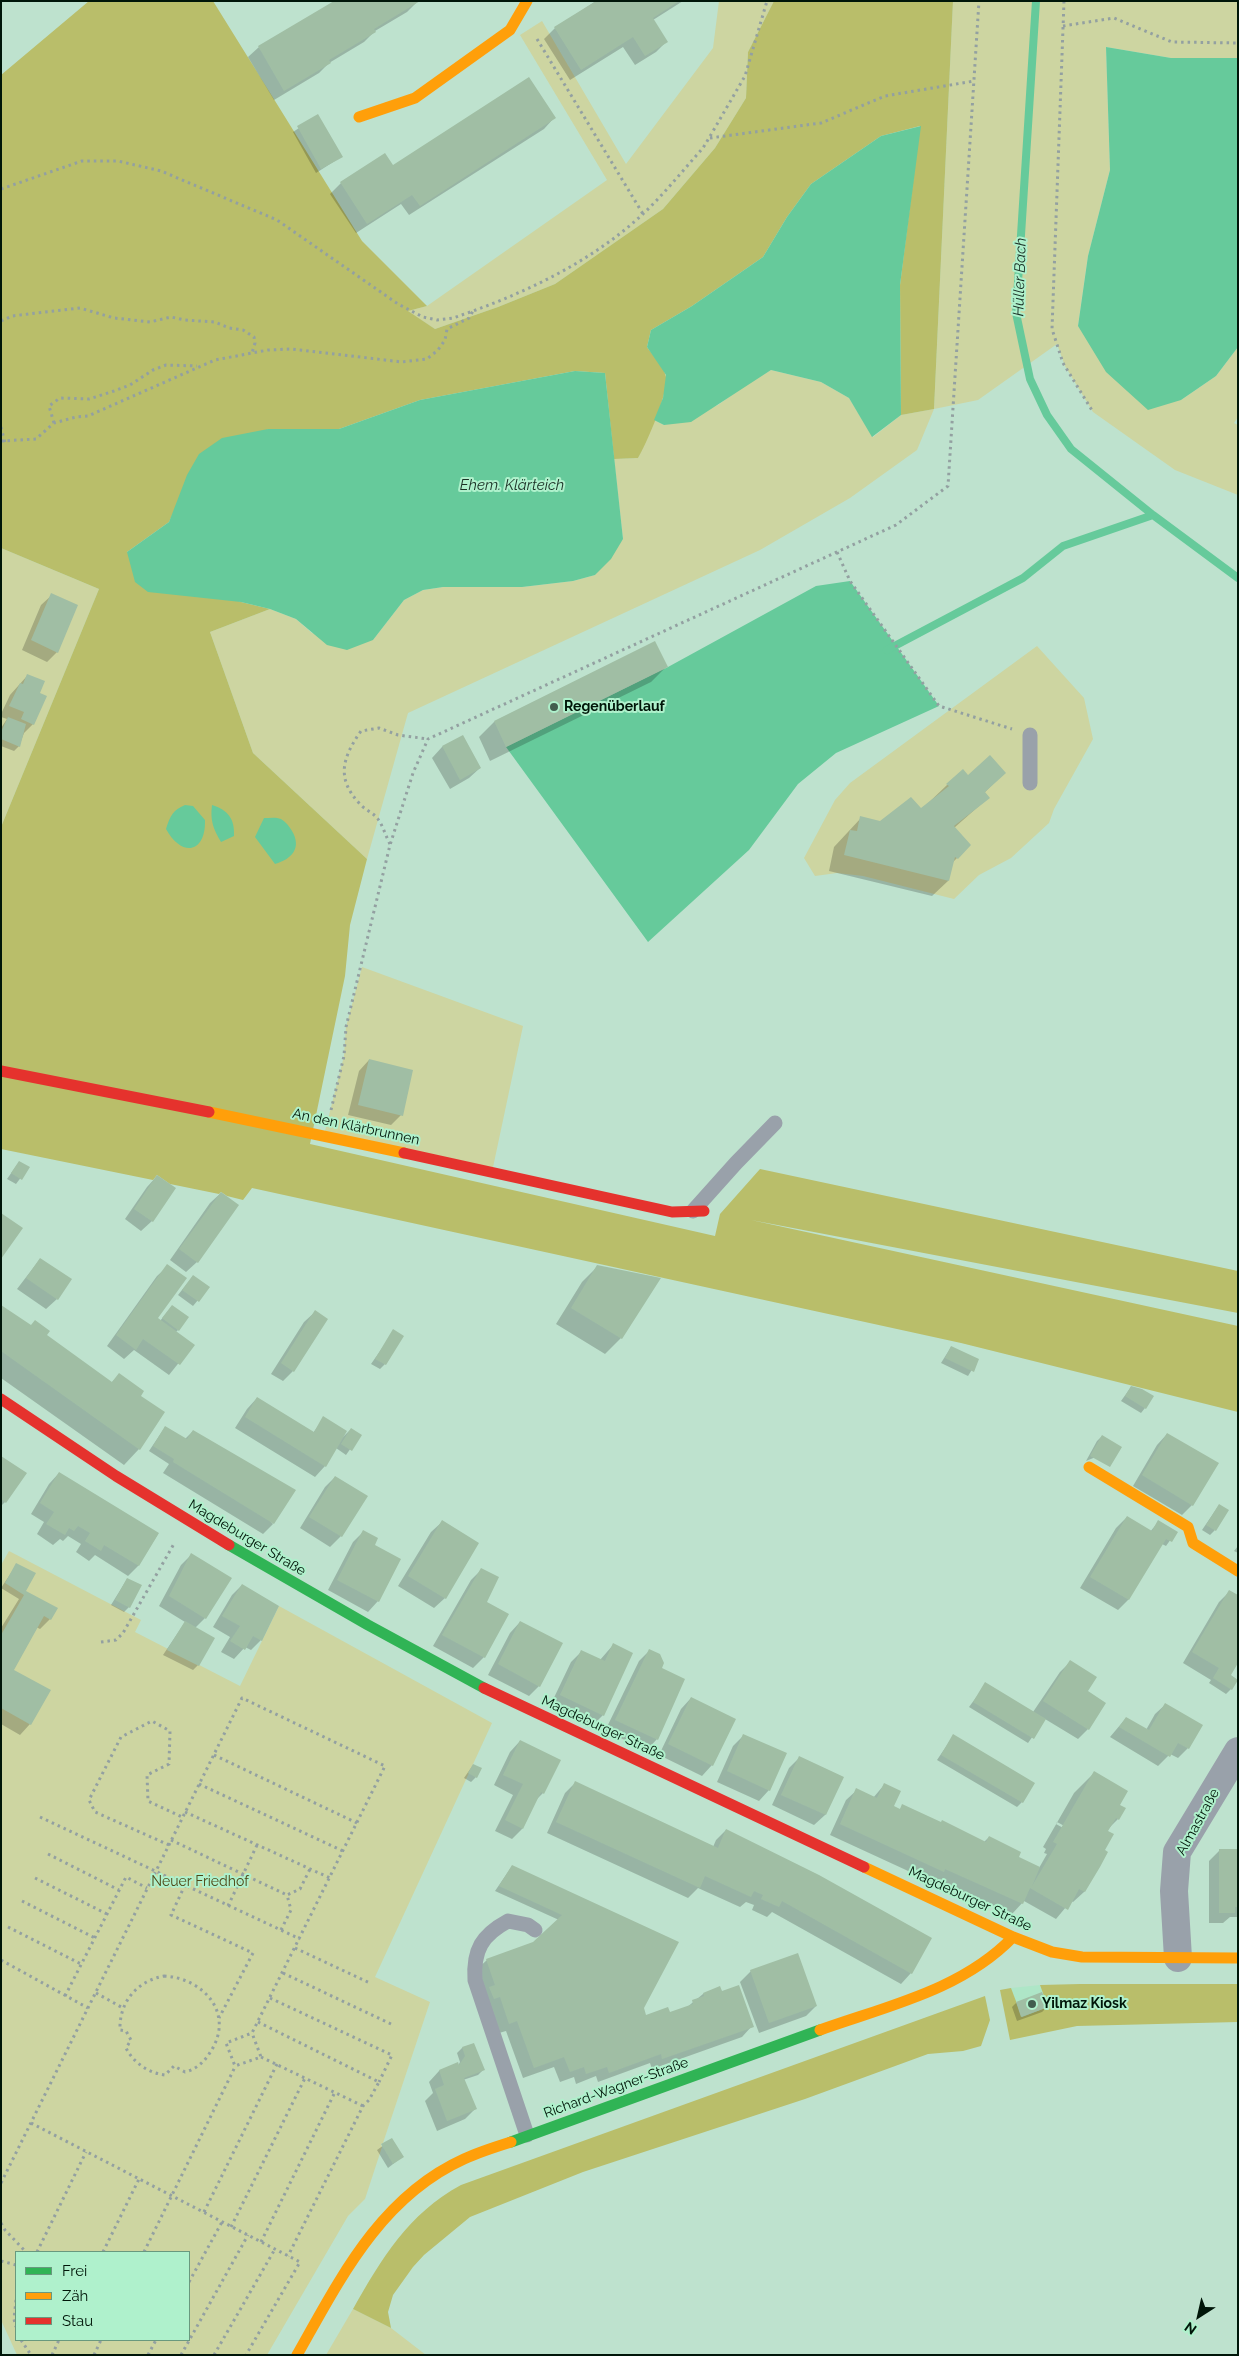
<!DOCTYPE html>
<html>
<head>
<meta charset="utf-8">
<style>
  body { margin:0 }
  #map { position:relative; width:1239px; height:2356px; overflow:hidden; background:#bee2ce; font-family:Raleway,sans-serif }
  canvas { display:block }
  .frame { position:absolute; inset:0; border:2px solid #001609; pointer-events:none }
  .legend { position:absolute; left:15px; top:2251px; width:175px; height:90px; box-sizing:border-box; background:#aff1cc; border:1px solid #69997e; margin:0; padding:6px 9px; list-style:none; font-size:15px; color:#001609 }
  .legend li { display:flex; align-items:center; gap:10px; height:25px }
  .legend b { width:25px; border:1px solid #69997e }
  .north { position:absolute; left:1174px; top:2291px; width:50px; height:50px; -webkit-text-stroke:4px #aff1cc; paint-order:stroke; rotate:215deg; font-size:14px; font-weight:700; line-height:20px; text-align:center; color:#001609 }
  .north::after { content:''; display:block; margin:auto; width:18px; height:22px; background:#001609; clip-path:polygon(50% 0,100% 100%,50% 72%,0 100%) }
</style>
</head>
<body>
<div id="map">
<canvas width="1239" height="2356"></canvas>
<div class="frame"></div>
<ul class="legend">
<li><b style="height:6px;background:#30b455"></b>Frei</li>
<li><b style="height:6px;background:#ff9f0a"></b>Zäh</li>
<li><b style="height:6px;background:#e5322d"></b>Stau</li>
</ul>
<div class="north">N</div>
</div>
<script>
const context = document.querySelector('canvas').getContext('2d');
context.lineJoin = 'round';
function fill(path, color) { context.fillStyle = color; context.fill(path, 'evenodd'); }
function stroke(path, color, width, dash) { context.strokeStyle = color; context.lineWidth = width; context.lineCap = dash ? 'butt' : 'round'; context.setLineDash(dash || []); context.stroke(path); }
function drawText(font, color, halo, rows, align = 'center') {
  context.font = font + ' Raleway,sans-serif'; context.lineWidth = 4; context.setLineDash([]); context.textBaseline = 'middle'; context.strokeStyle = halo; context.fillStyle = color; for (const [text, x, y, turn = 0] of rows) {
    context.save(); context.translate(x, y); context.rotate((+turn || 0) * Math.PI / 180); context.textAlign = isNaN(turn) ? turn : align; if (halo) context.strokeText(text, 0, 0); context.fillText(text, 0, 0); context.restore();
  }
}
const built = new Path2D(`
  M1040 1985 1048 2007 1021 2017 1011 1988Z`);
const green = new Path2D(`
  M719 1H774L748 52 746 98 715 148 663 209 555 284 498 307 435 329 407 311 427 306 607 180 520 35 542 21 626 164 713 48Z
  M953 1H1238V58H1171L1106 47 1110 170 1088 256 1078 326 1181 400 1216 376 1238 347V417L1234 423 1238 425V495L1175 470 1093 412 1065 366 1057 344 978 400 934 409 917 450 850 498 760 550 408 713 367 859 253 753 210 632 270 609 296 619 312 633 373 640 404 600 423 590 443 587H522L573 581 595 575 623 539 614 459 638 458 654 420 664 425 718 405 744 386 771 370 821 382 849 398 873 437 901 415 934 409Z
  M1 548 99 589 1 827Z
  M1037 646 1084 698 1093 739 1054 809 1049 823 1011 858 979 875 954 899 863 876 837 873 815 876 804 858 835 800 850 783Z
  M362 967 523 1026 492 1172 324 1135 344 1056 346 1027Z
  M9 1551 141 1620 135 1632 240 1686 279 1606 492 1723 375 1977 430 2002 383 2143 381 2144 382 2147 365 2199 348 2216 267 2355H17L1 2320V1565ZM16 2252H189V2340H16Z
  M353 2309 391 2328 426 2355H326Z`);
const forest = new Path2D(`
  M89 1H213L362 241 427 306 408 311 435 329 498 307 555 284 663 209 715 148 746 98 748 52 774 1H953L934 409 901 415 900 285 920 126 881 136 811 184 787 217 763 257 692 306 651 330 647 347C652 354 665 368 666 377 668 395 647 442 638 458L614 459 605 373 575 371 420 400 339 429H268L179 501 169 522 127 552 241 602 270 609 210 632 253 753 367 859 350 925 345 976 310 1144 715 1236 720 1214 760 1169 1238 1271V1313L751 1220 1238 1326V1412L961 1343 252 1188 243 1200 227 1196 221 1192 219 1194 170 1184 157 1175 153 1180 1 1149V827L99 589 1 548V75Z
  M1080 1984H1238V2022L1077 2026 1010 2040 1000 1990 1011 1988 1022 2017 1048 2007 1040 1985Z
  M985 1996 990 2020 981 2046 963 2051 928 2054 805 2099 583 2172 470 2217 424 2255 413 2267 393 2295 388 2312 391 2328 353 2309C382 2258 408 2214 461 2185Z`);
const water = new Path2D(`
  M1106 47 1171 58H1238V347L1216 376 1181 400 1148 410 1106 372 1078 326 1088 256 1110 170Z
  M921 126 900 285 901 415 872 437 849 398 821 382 771 370 691 422 664 425 654 420 663 398 666 375 647 347 651 330 692 306 763 257 787 217 811 184 881 136Z
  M575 371 605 373 623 539 611 559 595 575 573 581 522 587H443L423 590 404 600 373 640 347 650 327 645 296 619 270 609 241 602 148 592 135 582 127 552 169 522 187 475 199 454 222 438 268 429H339L420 400Z
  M850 581 939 706 836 753 798 784 749 850 648 942 506 747 668 667 816 586Z
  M185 805 193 806 205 820C206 853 182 858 166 829 170 816 173 810 185 805Z
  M212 805C228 810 235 819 234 836L221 842C213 829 210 820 212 805Z
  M264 818C270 818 276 817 281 819 286 822 289 826 292 831 302 848 292 859 275 864L255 837Z`);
const shadow = new Path2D(`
  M418 1 407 12 375 31 364 42 329 63 319 73 274 100 248 57 259 47Z
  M596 1H683L653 20 666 42 656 52 635 65 623 47 570 80 544 39 555 28Z
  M317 116 341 157 316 173 293 132Z
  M554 118 544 129 409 215 401 204 356 233 330 194 341 183 385 155 393 167Z
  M52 595 57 652 47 662 22 650 41 605Z
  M655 643 666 667 651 682 490 761 479 737 494 722Z
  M27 676 33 724 24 733 19 746 14 751 1 746V728L7 719 1 717V714L10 695Z
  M462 737 480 768 469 778 450 789 432 758 442 747Z
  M1004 773 984 793 988 798 954 828 957 858 952 863 948 881 932 896 829 871 834 847 861 818 880 822 921 810 947 785 968 776Z
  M369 1060 401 1115 391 1125 348 1115 359 1071Z
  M19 1162 28 1168 16 1184 7 1179Z
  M157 1176 152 1221 141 1231 125 1219 147 1187Z
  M221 1193 237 1205 197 1262 186 1272 170 1260 210 1203Z
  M40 1259 57 1299 46 1309 17 1289Z
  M168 1266 156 1319 160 1321 172 1306 178 1330 176 1332 193 1345 169 1375 134 1350 124 1359 107 1346 157 1276Z
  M598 1266 621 1338 605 1354 556 1324 582 1282Z
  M193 1276 208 1288 193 1306 178 1295Z
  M1 1306 111 1383 119 1375 139 1396V1449L124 1465 1 1378Z
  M315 1312 293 1371 283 1381 271 1374 304 1322Z
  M394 1331 385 1364 380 1369 371 1364Z
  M951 1347 978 1360 968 1376 941 1363Z
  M1131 1387 1145 1408 1141 1413 1121 1401Z
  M257 1398 313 1433 324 1418 342 1438 351 1429 360 1435 346 1455 336 1448 325 1466 315 1477 235 1428 247 1409Z
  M165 1427 185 1439 193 1431 273 1524 263 1534 163 1473 169 1464 149 1451Z
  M1167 1434 1192 1505 1182 1515 1133 1486 1157 1445Z
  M1102 1436 1120 1447 1086 1461 1097 1441Z
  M1 1457 5 1502 1 1506Z
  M59 1473 158 1534 138 1566 128 1576 95 1555 89 1561 76 1552 81 1544 68 1536 63 1541 60 1539 53 1545 37 1534 44 1522 31 1514 49 1484Z
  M335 1477 366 1496 341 1536 330 1547 300 1528 325 1487Z
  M1219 1505 1215 1530 1210 1535 1202 1530Z
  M1127 1517 1150 1532 1158 1522 1176 1532 1166 1546 1162 1544 1128 1600 1118 1610 1080 1588 1116 1528Z
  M442 1522 445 1598 434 1608 398 1586 431 1532Z
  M363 1532 373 1546 378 1601 368 1612 328 1590 353 1542Z
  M1238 1546V1553L1234 1551Z
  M191 1555 205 1618 195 1628 198 1665 193 1670 163 1655 185 1622 159 1606 181 1565Z
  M17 1564 24 1591 50 1619 40 1629 36 1627 12 1670 30 1724 20 1735 1 1724V1628L19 1599 1 1588Z
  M482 1569 485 1602 484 1657 473 1668 433 1646 471 1580Z
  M127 1579 129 1607 124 1612 111 1605Z
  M242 1585 261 1640 251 1650 245 1647 234 1659 221 1652 230 1637 213 1627 232 1595Z
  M1229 1592V1675L1231 1689 1226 1694 1209 1683 1211 1680 1183 1663 1219 1602Z
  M520 1622 539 1686 529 1696 488 1675 510 1633Z
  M613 1645 603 1715 593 1725 550 1706 571 1662 581 1652 600 1660Z
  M650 1650 660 1669 657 1739 647 1750 605 1731 639 1661Z
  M1070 1662 1086 1692 1088 1729 1078 1739 1045 1719 1028 1743 969 1707 986 1684 1033 1712 1060 1672Z
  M691 1698 712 1765 702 1776 659 1755 681 1709Z
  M1166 1704 1188 1748 1178 1758 1170 1754 1158 1766 1110 1737 1126 1718 1146 1730 1155 1714Z
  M744 1735 769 1790 759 1801 717 1782 733 1746Z
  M953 1736 1022 1802 1017 1807 937 1760Z
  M520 1741 559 1760 543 1793 535 1801 522 1829 512 1839 495 1831 513 1795 494 1785 510 1752Z
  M799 1758 842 1777 825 1815 814 1825 772 1805 789 1768Z
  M473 1765 476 1777 471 1782 464 1778Z
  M1095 1772 1118 1806V1819L1108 1829 1104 1849 1107 1853 1084 1892 1073 1902 1071 1901 1056 1919 1024 1901 1012 1914 935 1879 932 1882 830 1835 846 1800 857 1790 873 1798 884 1785 892 1807 899 1810 903 1806 984 1842 989 1837 1017 1858 1039 1868 1047 1854 1044 1853 1046 1849 1043 1847 1074 1793ZM1057 1822 1094 1842V1845L1056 1824Z
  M575 1783 713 1847 716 1840 726 1830 911 1973 901 1984 772 1912 767 1917 752 1910 754 1905 746 1902 740 1907 698 1888 688 1898 547 1833 565 1793Z
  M1219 1851H1238V1917H1230L1223 1923H1209V1861Z
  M512 1866 677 1943 642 2008 646 2017 670 2013 686 2008 703 1994 719 1988 752 2026 742 2037 652 2069 650 2063 598 2082 596 2076 576 2084 574 2077 560 2082 554 2067 523 2078 506 2031 499 2033 476 1970 487 1960 534 1943 559 1920 495 1891Z
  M751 1971 816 2006 806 2016 759 2033 740 1982Z
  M1016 2003 1047 2007 1042 2012 1017 2021 1012 2007Z
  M473 2045 483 2070 478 2075 463 2080 475 2109 465 2119 437 2131 425 2101 433 2093 429 2082 439 2071 457 2064 458 2066 460 2062 457 2053 462 2048Z
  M391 2140 402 2157 388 2168 377 2150Z`);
const stream = new Path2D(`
  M1036 1 1016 313 1030 379 1047 415 1071 449 1153 515 1238 578
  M887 650 1023 578 1063 546 1153 515`);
const building = new Path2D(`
  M334 1H420L374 29 376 32 329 60 331 63 284 91 258 46Z
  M596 1H679L653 18 668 42 645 56 633 37 581 70 554 27Z
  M529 77 556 118 420 206 412 195 367 224 340 182 385 153 393 165Z
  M318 114 343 157 321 169 297 126Z
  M51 593 78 605 58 653 31 640Z
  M655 641 668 667 506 747 494 721Z
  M27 674 45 681 40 693 47 696 34 725 21 719 24 712 9 706 20 683 23 684Z
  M8 717 26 724 20 747 1 739V732Z
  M463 735 481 768 460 780 442 746Z
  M990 755 1006 773 985 792 990 798 954 826 971 845 958 859 955 857 949 881 844 855 850 830 857 831 860 816 880 821 911 797 921 808 949 786 946 784 963 769 968 775Z
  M369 1059 413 1070 403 1116 358 1105Z
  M19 1161 30 1167 22 1180 11 1173Z
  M157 1175 176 1188 153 1222 134 1209Z
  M221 1192 239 1205 198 1263 179 1249Z
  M1 1213 23 1228 1 1259Z
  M40 1258 72 1279 58 1300 26 1278Z
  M167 1264 187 1278 158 1318 195 1345 180 1365 143 1339 136 1350 116 1335Z
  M597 1265 661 1278 622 1339 571 1308Z
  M193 1275 210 1287 199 1302 182 1290Z
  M1 1305 31 1325 35 1320 50 1331 47 1335 112 1382 119 1373 144 1391 141 1396 165 1412 140 1450 1 1351Z
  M172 1305 189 1317 179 1331 162 1318Z
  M315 1310 328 1319 294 1372 281 1363Z
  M393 1329 404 1336 386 1365 375 1359Z
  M951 1346 979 1359 974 1372 945 1358Z
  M1131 1386 1142 1389 1154 1396 1146 1409 1125 1396Z
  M257 1397 314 1432 323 1416 347 1431 326 1467 245 1417Z
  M165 1426 187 1439 193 1430 296 1490 274 1524 173 1462 174 1459 153 1446Z
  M351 1428 362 1435 352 1451 341 1444Z
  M1167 1433 1219 1463 1193 1506 1142 1475Z
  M1102 1435 1122 1447 1110 1467 1090 1456Z
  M1 1456 27 1473 6 1503 1 1499Z
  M59 1472 159 1533 139 1566 104 1545 101 1551 85 1541 90 1533 78 1526 74 1531 69 1528 65 1535 46 1524 54 1512 40 1503Z
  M335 1476 368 1496 342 1537 309 1517Z
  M1219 1504 1229 1510 1216 1531 1206 1525Z
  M1127 1516 1152 1531 1158 1520 1178 1532 1172 1542 1166 1539 1129 1600 1090 1577Z
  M442 1520 479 1543 446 1599 408 1576Z
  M363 1530 378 1538 375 1545 401 1559 379 1602 337 1580Z
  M191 1553 232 1578 206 1619 169 1596Z
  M16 1563 36 1573 26 1591 58 1608 51 1620 44 1616 14 1670 51 1690 31 1725 1 1708V1635L24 1595 5 1583Z
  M481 1568 499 1577 487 1602 509 1614 485 1658 442 1635Z
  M127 1578 142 1585 130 1608 115 1600Z
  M242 1584 279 1606 262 1641 253 1636 245 1650 230 1641 240 1626 222 1616Z
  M1229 1590 1238 1595V1663L1231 1675 1238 1680 1232 1690 1213 1678 1219 1668 1192 1652Z
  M185 1621 215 1638 199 1666 167 1650Z
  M520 1621 563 1643 540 1687 498 1664Z
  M613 1643 633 1653 604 1716 560 1695 581 1650 605 1661Z
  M649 1649 660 1654 664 1663 662 1668 685 1679 658 1740 615 1720Z
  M1070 1660 1097 1677 1088 1691 1106 1703 1089 1730 1043 1701Z
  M985 1682 1046 1719 1034 1739 973 1702Z
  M691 1697 736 1719 713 1766 668 1744Z
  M1165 1703 1203 1725 1189 1749 1178 1743 1170 1757 1119 1727 1126 1717 1149 1730Z
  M743 1734 787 1753 770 1791 727 1771Z
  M953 1734 1035 1783 1023 1803 941 1755Z
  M520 1740 561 1760 544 1794 541 1792 523 1829 505 1820 523 1784 503 1775Z
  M799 1756 844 1777 826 1815 781 1795Z
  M473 1764 482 1768 477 1778 468 1773Z
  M1094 1771 1128 1791 1120 1805 1126 1808 1119 1820 1116 1818 1108 1831 1114 1834 1105 1850 1108 1852 1100 1867 1085 1892 1079 1889 1068 1910 1030 1888 1023 1904 945 1869 944 1872 840 1824 856 1788 877 1798 884 1783 901 1791 894 1806 900 1809 902 1804 941 1822 942 1820 986 1842 989 1836 1021 1852 1019 1857 1040 1867 1032 1886 1057 1844 1053 1842Z
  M575 1781 718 1848 726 1829 819 1875 932 1938 912 1974 782 1901 779 1907 761 1899 763 1895 754 1891 751 1897 705 1876 700 1888 556 1822Z
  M1219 1849H1238V1907H1235V1913H1219Z
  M512 1865 679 1942 644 2008 646 2015 668 2007 670 2012 693 2004 692 2000 704 1996 703 1993 720 1986 722 1991 739 1985 754 2027 662 2059 661 2054 609 2073 607 2067 586 2074 584 2067 570 2072 564 2057 534 2068 517 2021 509 2024 500 1997 494 1999 489 1987 495 1985 486 1959 533 1942 562 1915 499 1886Z
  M798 1953 817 2006 769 2023 750 1970Z
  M1042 1992 1048 2007 1021 2017 1016 2002Z
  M474 2043 485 2070 464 2078 477 2109 447 2121 435 2089 444 2085 439 2070 458 2062 459 2065 465 2056 462 2047Z
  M392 2138 404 2157 393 2164 381 2144Z`);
const path = new Path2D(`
  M1064 1 1052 329 1063 363 1093 412
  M1063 26 1114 18 1172 42 1238 43
  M537 39 643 214
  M710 138 821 123 885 96 974 81
  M1 189 82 161H118L161 171 277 220 398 304 423 317 437 320 453 318C521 295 591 263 644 213 665 193 684 169 703 148L709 138 745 76 767 1
  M1 321 12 316 80 308 114 318 150 322 171 317 185 320 215 322 229 328 243 330 254 337 255 343 252 353
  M54 423 49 406 60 398 89 399 114 391 130 385 153 370 166 365 197 366
  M1 427 5 443
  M1 441 36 439 54 423 76 417 88 416 215 360 268 350 291 349 402 362 427 359 438 350 445 340 447 329 469 318 473 311
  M837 552 850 581 939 706 1012 729
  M390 844C386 837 383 826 378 819 374 813 365 810 360 804 336 779 342 758 361 731L379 728 398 735 428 739
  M331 1110 344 1056 346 1027 390 845 413 773 428 739 896 525 948 486 979 1
  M101 1642 116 1640 123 1633 175 1542
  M214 1755 357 1823
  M199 1784 343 1851
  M185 1812 330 1878
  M40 1817 300 1939
  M171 1840 287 1895
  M169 1845 95 1812 89 1800 121 1737 152 1721 170 1731 169 1764 147 1775 148 1801 182 1817
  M48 1854 119 1890
  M35 1878 107 1914
  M185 1885 171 1915 253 1953 219 2018
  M22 1901 95 1938
  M228 1906 257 1845
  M8 1927 81 1964
  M281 1930 291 1910 287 1895 300 1889 310 1869
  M295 1948 370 1983
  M1 1960 88 2008
  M283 1973 391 2024
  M164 1976C203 1978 235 2013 211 2051 205 2061 197 2069 185 2072L174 2066 165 2075C148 2073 133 2062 126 2048L131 2040 126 2031 120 2030C119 2002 137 1981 164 1976Z
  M96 1993 123 2008
  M65 1996 126 1877 147 1888
  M270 1998 392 2055 379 2082
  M258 2022 379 2082 369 2100 363 2106 288 2256
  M261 2057 363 2106
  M31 2123 300 2262 246 2355
  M1 2183 242 1698 385 1766 252 2033 226 2043 235 2066 261 2057 252 2033
  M204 2212 277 2064
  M1 2223 5 2230 26 2252
  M231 2227 305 2078
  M261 2242 335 2092
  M37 2252 86 2152
  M103 2252 139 2179
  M144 2252 235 2067
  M1 2261 16 2265
  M189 2282 222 2222
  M16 2300 14 2319 16 2327
  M21 2340 31 2355
  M52 2355 59 2340
  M94 2355 101 2340
  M148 2355 156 2340
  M181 2355 248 2235
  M214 2355 275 2249`);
const lane = new Path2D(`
  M1030 783V735
  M693 1211 736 1163 775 1123
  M527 2135 475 1980C473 1950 482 1935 508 1921L528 1925 535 1930`);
const street = new Path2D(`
  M1178 1958 1174 1891 1177 1852 1238 1751`);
const fast = new Path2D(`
  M229 1545 368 1625 484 1688
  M511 2142 820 2030`);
const slow = new Path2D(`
  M359 117 415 98 510 30 527 1
  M209 1112 404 1153
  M1089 1467 1188 1527 1193 1543 1238 1571
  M864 1867 1013 1937 1052 1952 1082 1957 1238 1958
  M820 2030C887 2006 962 1990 1013 1937
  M297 2355C340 2279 380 2197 464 2159 479 2152 495 2147 511 2142`);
const jam = new Path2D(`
  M1 1071 209 1112
  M404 1153 672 1212 704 1211
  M1 1399 116 1476 229 1545
  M484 1688 864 1867`);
const markers = [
  [554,707,5,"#425d4e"],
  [1032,2004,5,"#425d4e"]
];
const poiNames = [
  ["Regenüberlauf",564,707],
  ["Yilmaz Kiosk",1042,2004]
];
const streetNames = [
  ["An den Klärbrunnen",356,1127,12],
  ["Magdeburger Straße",247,1538,31],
  ["Magdeburger Straße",603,1728,25],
  ["Almastraße",1198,1822,-61],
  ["Magdeburger Straße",970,1899,25],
  ["Richard-Wagner-Straße",616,2088,-20]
];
const parkNames = [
  ["Neuer Friedhof",200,1882]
];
const waterNames = [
  ["Hüller Bach",1020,277,-88],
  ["Ehem. Klärteich",512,485]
];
fill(built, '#aee6c7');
fill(green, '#cdd5a1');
fill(forest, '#b9be6a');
fill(water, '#66ca9b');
fill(shadow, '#0003');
stroke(stream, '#66ca9b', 8);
fill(building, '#a0bea4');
stroke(path, '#93a0a1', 3, [2.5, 4]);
stroke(lane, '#99a1aa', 15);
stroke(street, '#99a1aa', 28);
stroke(fast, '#30b455', 11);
stroke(slow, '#ff9f0a', 11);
stroke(jam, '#e5322d', 11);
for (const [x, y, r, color] of markers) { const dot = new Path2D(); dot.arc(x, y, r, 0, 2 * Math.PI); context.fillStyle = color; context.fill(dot); stroke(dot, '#aff1cc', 2); }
drawText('bold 14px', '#001609', '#aff1cc', poiNames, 'left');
drawText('14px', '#001609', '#aff1cc', streetNames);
drawText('14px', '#4f4615', '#aff1cc', parkNames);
drawText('italic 15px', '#1a2f24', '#aff1cc', waterNames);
</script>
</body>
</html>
